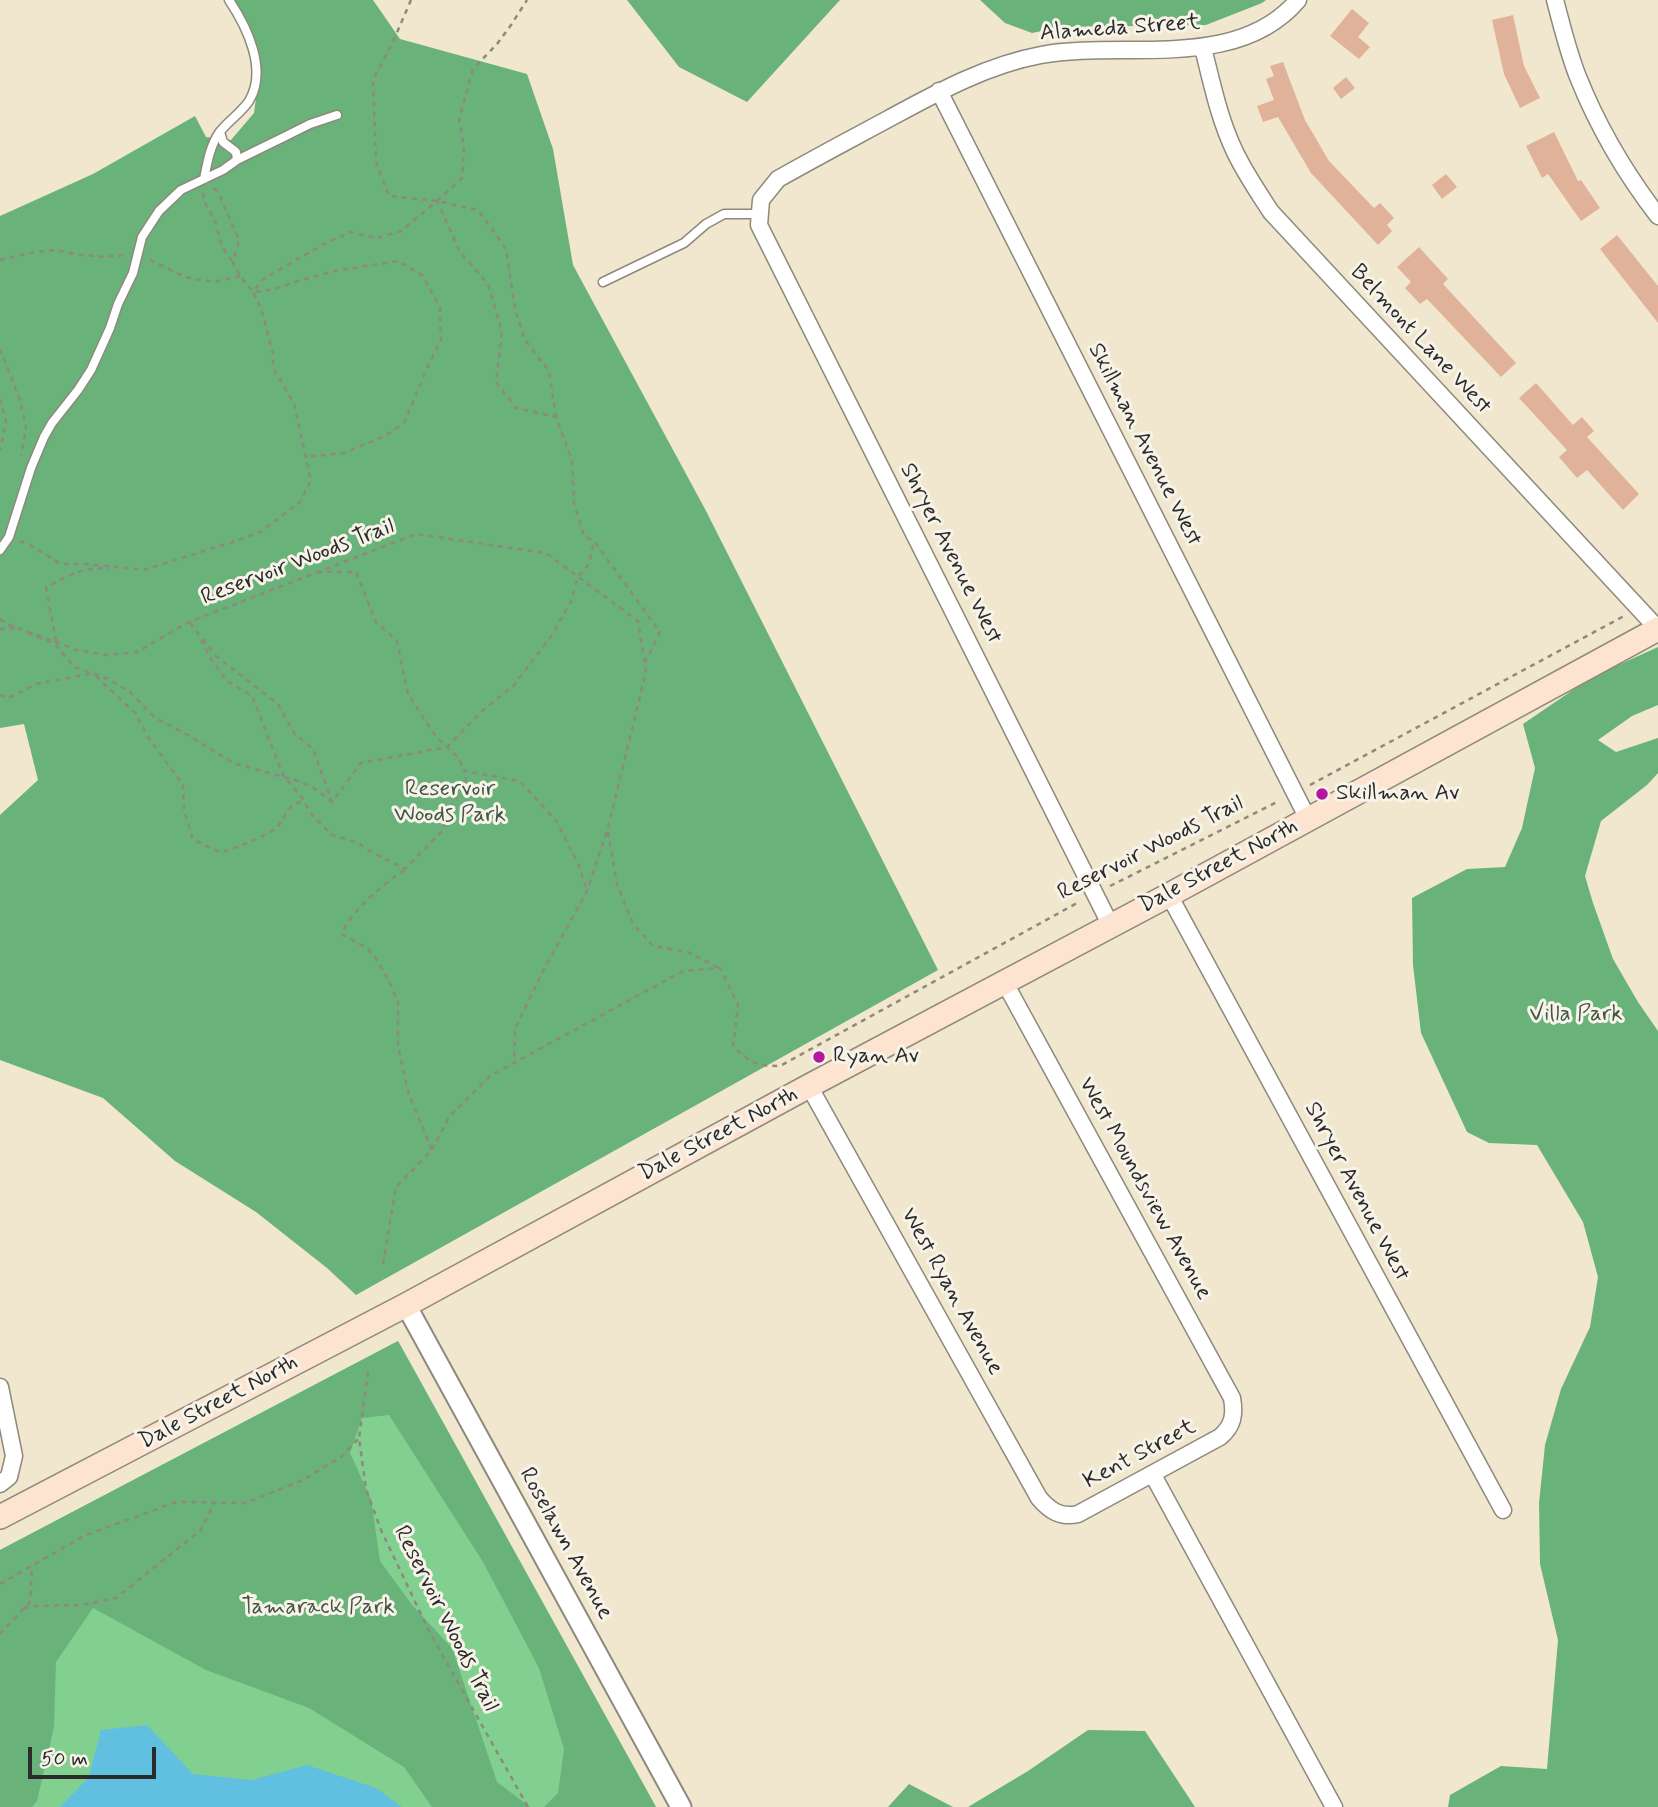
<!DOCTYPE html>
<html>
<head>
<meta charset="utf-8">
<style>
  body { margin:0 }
  #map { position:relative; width:1658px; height:1807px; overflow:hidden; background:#f0e7ce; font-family:Mynerve,sans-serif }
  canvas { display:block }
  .scale { position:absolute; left:28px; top:1747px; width:128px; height:32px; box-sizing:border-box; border:4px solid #2b2b2b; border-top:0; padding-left:9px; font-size:21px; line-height:24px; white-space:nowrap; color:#2b2b2b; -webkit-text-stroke:5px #f7f3e8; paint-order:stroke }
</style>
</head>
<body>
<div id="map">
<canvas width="1658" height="1807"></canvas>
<div class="scale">50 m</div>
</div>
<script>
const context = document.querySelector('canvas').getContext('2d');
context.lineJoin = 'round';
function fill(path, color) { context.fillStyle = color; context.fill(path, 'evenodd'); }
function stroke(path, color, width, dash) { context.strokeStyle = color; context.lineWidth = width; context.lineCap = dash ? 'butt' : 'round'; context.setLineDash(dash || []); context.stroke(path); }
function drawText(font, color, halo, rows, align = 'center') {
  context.font = font + ' Mynerve,sans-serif'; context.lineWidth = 6; context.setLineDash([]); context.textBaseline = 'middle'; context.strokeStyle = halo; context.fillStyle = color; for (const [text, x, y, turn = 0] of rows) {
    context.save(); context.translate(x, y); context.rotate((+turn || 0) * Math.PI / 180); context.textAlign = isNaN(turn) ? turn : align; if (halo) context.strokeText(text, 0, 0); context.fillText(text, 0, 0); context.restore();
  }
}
const green = new Path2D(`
  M398 1341 656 1807H0V1550Z`);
const forest = new Path2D(`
  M233 0H373L400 39 527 74 553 149 573 265 705 509 938 970 356 1295 327 1268 256 1212 175 1161 103 1098 0 1060V815L38 780 24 724 0 728V216L93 174 195 116 206 137 231 140 254 113 261 61Z
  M627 0H840L747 102 679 67Z
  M980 0H1266L1262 3 1206 25 1062 27 1032 33 1005 23Z
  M1658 647V705L1632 716 1598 740 1616 752 1658 738V773L1647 785 1601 821 1585 876 1593 903 1613 959 1638 1002 1658 1031V1807H1448L1450 1795 1501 1766 1547 1769 1558 1640 1540 1564 1539 1503 1545 1445 1561 1389 1590 1327 1598 1277 1583 1222 1537 1145 1489 1143 1467 1132 1421 1033 1413 965 1412 898 1467 869 1505 867 1522 828 1535 768 1523 724 1592 677Z
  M398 1341 656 1807H544L558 1793 564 1749 539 1668 483 1562 389 1415 362 1418 350 1453 371 1499 380 1561 412 1605 452 1648 497 1782 530 1807H432L404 1767 309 1708 206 1670 93 1608 56 1662 54 1727 37 1801 32 1807H0V1550Z
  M1088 1730 1145 1731 1195 1807H968L1028 1771Z
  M909 1784 953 1807H888Z`);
const water = new Path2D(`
  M147 1725 193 1774 252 1780 307 1765 376 1788 402 1807H60L89 1777 101 1730Z`);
const building = new Path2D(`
  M1352 9 1369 23 1358 37 1370 47 1359 59 1330 36Z
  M1513 15 1524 66 1540 98 1520 108 1504 74 1492 20Z
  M1283 62 1305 120 1329 161 1374 208 1380 203 1394 218 1387 225 1392 231 1378 245 1311 173 1278 117 1263 122 1257 106 1274 100 1266 79 1274 76 1270 66Z
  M1346 77 1355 88 1341 99 1333 88Z
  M1554 132 1578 181 1581 180 1600 208 1581 221 1548 174 1542 178 1526 146Z
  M1446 174 1457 187 1442 199 1432 185Z
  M1617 235 1658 286V323L1600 249Z
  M1419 247 1448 279 1443 284 1516 363 1501 377 1427 299 1420 304 1405 288 1411 282 1397 267Z
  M1536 383 1573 425 1582 417 1594 431 1587 437 1639 494 1623 510 1587 470 1577 478 1559 457 1567 450 1519 398Z`);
const path = new Path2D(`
  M411 0 392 44 373 80 376 162 389 196 437 201 478 210 506 249 515 309 525 340 549 371 556 417
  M214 188 218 192 239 240 233 263 240 276 253 292 271 290 301 280 335 271 398 261 422 275 440 307 441 340 428 366 404 423 385 436 344 453 306 457
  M203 193 204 201 215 221 222 247 233 263
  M437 201 462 178 464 148 459 120 473 69 497 44 511 25 527 0
  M0 260 29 253 55 250 82 255 107 257 124 255
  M150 260 185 277 213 282 240 276
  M0 349 20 400 26 428 21 456
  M0 399 6 422 0 450
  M20 541 30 545 61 564H87L144 570 239 540 262 531 299 503 311 481 294 404 273 367V354L261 308 253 292 262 280 322 245 350 232 377 238 401 231 437 201 460 252 488 284 502 332 496 382 516 408 556 417 572 460 574 503 584 536 594 541 660 632 645 663
  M317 572H356L376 622 397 641 408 694 436 737 458 757 464 771 520 781 557 822 579 866 587 891
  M0 619 7 624 77 650 107 655 137 652 189 622 416 534 546 553 638 621 646 672 608 828 587 891 539 979 515 1029 514 1063
  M190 623 198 633 211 659 227 681 252 696 284 777 301 796 312 815 332 835 359 843 366 849 405 869 443 830 453 804 466 780 464 771
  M0 629 16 628
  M28 633 55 644 74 667 108 679 130 692 154 717 188 735 233 763 298 781 314 788 332 802 361 763 447 747 481 712 514 685 551 636 571 602 578 577 589 564 594 541
  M203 639 216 656 278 704 294 733 313 749 332 802
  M56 641 46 588C69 574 82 568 110 568
  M96 676 135 713 148 737 183 785 184 811 193 839 221 853C239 846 257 840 273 830 288 820 280 809 304 800
  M0 695 9 698 36 684 90 674
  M1310 785 1624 616
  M608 832 617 884 633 924 653 946 688 952 719 968
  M404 870C385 883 349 912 342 934L368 949 375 957 387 977 398 1002V1046L409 1095 432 1150
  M1110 886 1279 801
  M383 1264 396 1187 432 1150 449 1117 490 1076 683 971 720 968 738 1005 733 1047C751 1062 755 1066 780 1066L1079 902
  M368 1372 359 1438 366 1489 381 1530 430 1633 528 1807
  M0 1584 84 1536 176 1502 246 1503 303 1480 342 1456 359 1438
  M24 1608 37 1606 81 1605 116 1598 201 1530 214 1503
  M0 1634 30 1602 32 1566`);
const service = new Path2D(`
  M220 132 223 142 236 152 237 160
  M204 179C207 164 210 146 219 133 226 123 241 113 249 101 268 70 247 27 229 0
  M603 282 684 243 706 224 724 214H760
  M0 550 9 537 31 468 44 437 52 423 78 390 91 370 110 328 118 304 133 273 142 237 159 211 181 190 223 170 237 160 286 136 310 124 337 115`);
const minor = new Path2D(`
  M1555 0C1562 26 1568 52 1578 77 1598 127 1625 173 1658 216
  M1203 48C1212 83 1219 119 1235 152 1245 173 1258 192 1271 212L1658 629
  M939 91 1308 819
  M1169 895 1503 1510
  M1111 926 759 225 761 200 778 179C815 158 853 138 890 118 938 92 987 65 1041 55 1124 40 1237 72 1298 0
  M809 1086 1039 1498C1050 1511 1061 1518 1078 1514L1220 1437C1233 1426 1235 1415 1232 1398L1005 983
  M0 1387 14 1456 9 1477 0 1484
  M1153 1475 1334 1807`);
const tertiary = new Path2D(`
  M406 1305 681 1807`);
const secondary = new Path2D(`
  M0 1517 406 1305 809 1086 1169 895 1658 629`);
const markers = [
  [1322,794,7,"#b5179e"],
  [819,1057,7,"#b5179e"]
];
const streetNames = [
  ["Alameda Street",1120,29,-4],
  ["Belmont Lane West",1420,340,47],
  ["Skillman Avenue West",1144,445,63],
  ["Shryer Avenue West",950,554,63],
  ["Reservoir Woods Trail",298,563,-21],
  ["Reservoir Woods Trail",1151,849,-27],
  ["Dale Street North",1219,867,-28],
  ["Dale Street North",719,1135,-28],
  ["West Moundsview Avenue",1144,1189,61],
  ["Shryer Avenue West",1356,1192,62],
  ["West Ryan Avenue",951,1292,61],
  ["Dale Street North",219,1403,-28],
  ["Kent Street",1140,1455,-28],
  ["Roselawn Avenue",565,1544,61],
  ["Reservoir Woods Trail",445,1619,63]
];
const parkNames = [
  ["Reservoir",450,790],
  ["Woods Park",450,816],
  ["Villa Park",1576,1015],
  ["Tamarack Park",318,1608]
];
const poiNames = [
  ["Skillman Av",1336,794],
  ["Ryan Av",833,1057]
];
fill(green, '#82d08f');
fill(forest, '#69b27a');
fill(water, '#61c0df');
fill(building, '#e1b29a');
stroke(service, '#8e897c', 11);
stroke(minor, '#8e897c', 19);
stroke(tertiary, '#8e897c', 23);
stroke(secondary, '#8e897c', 26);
stroke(path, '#8e897c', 2.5, [5, 5]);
stroke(service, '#fff', 8);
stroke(minor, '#fff', 16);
stroke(tertiary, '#fff', 19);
stroke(secondary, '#fde4d1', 23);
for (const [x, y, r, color] of markers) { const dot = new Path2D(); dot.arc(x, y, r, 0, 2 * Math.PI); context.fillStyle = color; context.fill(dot); stroke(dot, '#f7f3e8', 2.5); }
drawText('23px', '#2b2b2b', '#f7f3e8', streetNames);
drawText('23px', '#415444', '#f7f3e8', parkNames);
drawText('23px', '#2b2b2b', '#f7f3e8', poiNames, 'left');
</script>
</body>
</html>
